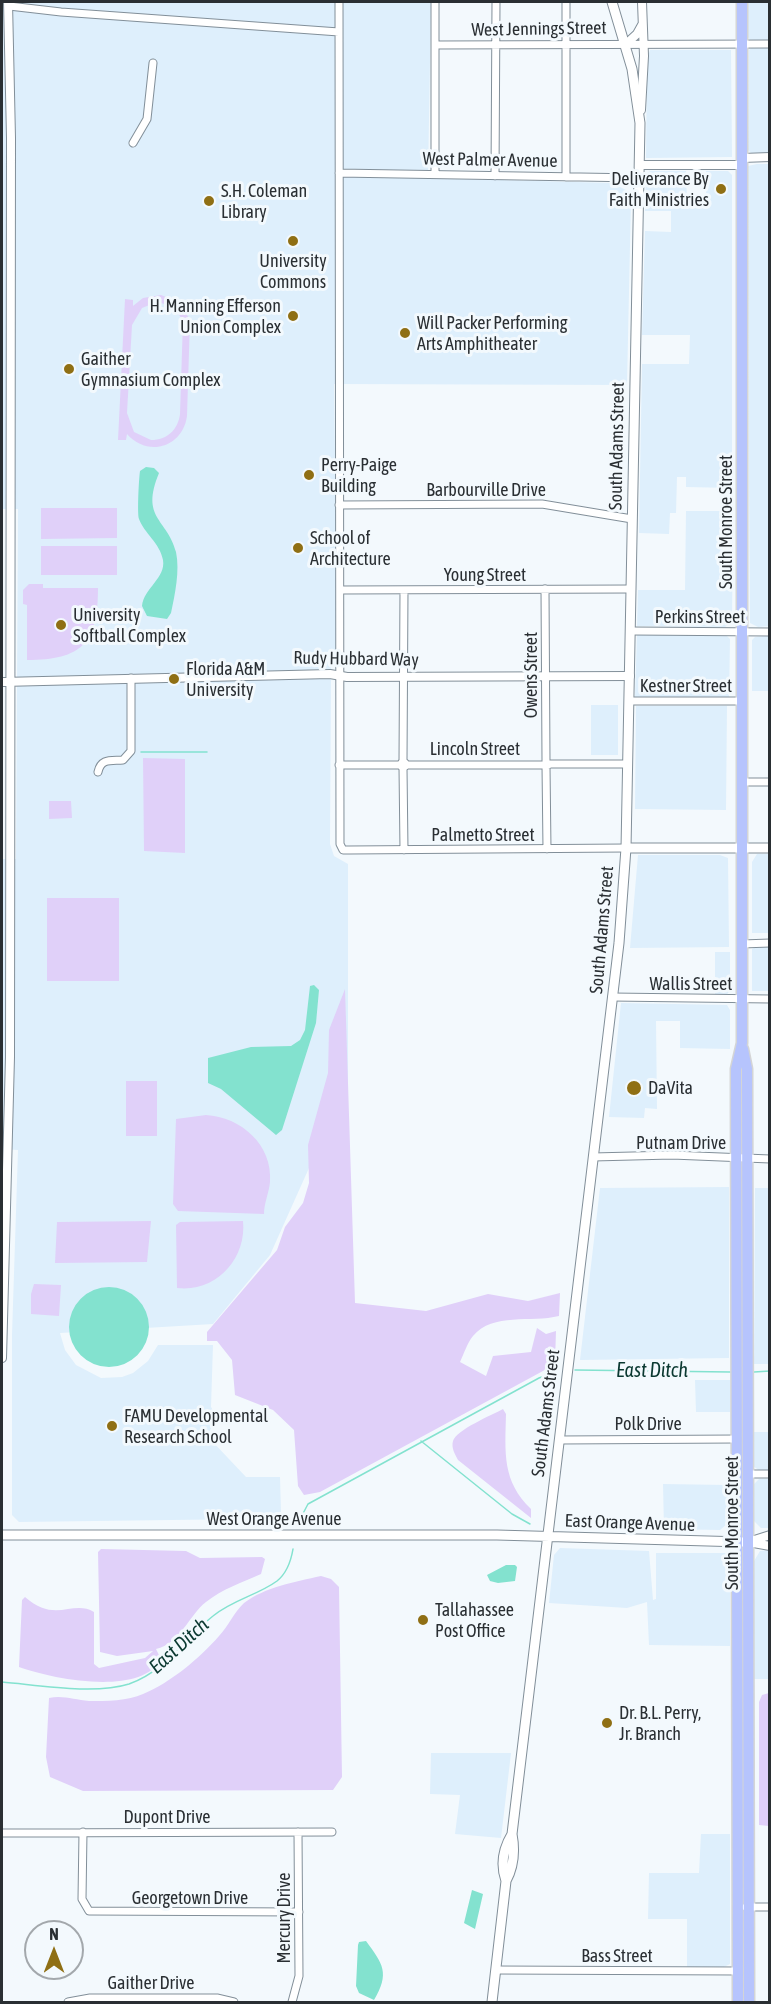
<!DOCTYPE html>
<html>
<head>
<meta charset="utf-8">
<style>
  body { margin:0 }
  #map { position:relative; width:771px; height:2004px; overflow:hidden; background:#f3f9fd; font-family:"Asap Condensed",sans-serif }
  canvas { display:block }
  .frame { position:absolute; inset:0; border:3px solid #2a2f33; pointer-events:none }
  .north { position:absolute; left:24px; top:1920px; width:60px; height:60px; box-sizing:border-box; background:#f3f9fd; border:2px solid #a3a8ac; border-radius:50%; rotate:0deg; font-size:16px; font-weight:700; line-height:24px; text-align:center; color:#2a2f33 }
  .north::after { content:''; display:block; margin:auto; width:21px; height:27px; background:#8f6f14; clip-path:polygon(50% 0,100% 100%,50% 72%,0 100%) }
</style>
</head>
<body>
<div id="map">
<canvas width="771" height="2004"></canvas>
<div class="frame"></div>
<div class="north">N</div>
</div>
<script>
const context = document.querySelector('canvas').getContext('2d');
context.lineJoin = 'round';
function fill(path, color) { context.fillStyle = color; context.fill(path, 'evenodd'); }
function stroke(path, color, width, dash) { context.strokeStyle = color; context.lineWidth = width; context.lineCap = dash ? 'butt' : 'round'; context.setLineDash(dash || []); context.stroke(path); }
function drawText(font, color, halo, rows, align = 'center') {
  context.font = font + ' "Asap Condensed",sans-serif'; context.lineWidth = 6; context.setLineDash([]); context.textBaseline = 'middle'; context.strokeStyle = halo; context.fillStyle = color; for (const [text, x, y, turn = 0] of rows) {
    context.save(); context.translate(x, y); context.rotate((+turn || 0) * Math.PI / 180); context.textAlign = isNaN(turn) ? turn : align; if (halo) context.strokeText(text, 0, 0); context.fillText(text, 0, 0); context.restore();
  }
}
const built = new Path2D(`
  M2 2H431L428 178 612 183 626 190 631 199 627 385 334 384 338 659 331 667 330 844 334 856 348 864V1081L270 1255 213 1324 60 1333 65 1350 76 1365 101 1378 122 1377 133 1373 148 1361 158 1345H213L211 1407 217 1417 210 1430 211 1440 246 1477H280L281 1513 248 1519 19 1522 12 1515V1335L18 1150 2 1149V859H16L18 509H2Z
  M747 2H769V40H750L748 37Z
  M752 47H769V154H752L748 150 749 50Z
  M650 50H731L732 157 646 158 647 59Z
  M757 164H769L770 626 758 627 750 623 749 480 748 166Z
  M650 171H686L687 201 706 200V171H728L732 175V488L686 487V477H677L676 513H670L669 534 639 533 642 364H689L690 335H642L645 231 671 232V211H645L646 174Z
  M686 511H733L732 622 725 627 637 626 638 590H685Z
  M637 634 727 636 730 639 729 698H635Z
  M769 636V691H752V640L755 637Z
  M591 705H618V755H591Z
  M636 706H727L726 810 635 809Z
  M757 854H769V933H752V862Z
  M638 855H720L728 858 729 947 630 948Z
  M760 945H769V991H752V949Z
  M715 952H730V992L725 995 715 996Z
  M621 1003 727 1005 730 1010V1049L680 1048V1021H656L657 1109 645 1108 644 1118 609 1117Z
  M729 1187V1358L580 1360 600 1188Z
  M755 1188H769V1364H754Z
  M695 1380H730V1412H696Z
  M753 1432H769V1471H760L753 1466Z
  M759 1479H769V1528H761L754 1521V1484Z
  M663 1484 727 1485V1524L720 1530 664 1529Z
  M560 1548 649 1551 653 1600 656 1599V1553H727L730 1560V1646L649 1645 647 1602 627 1608 549 1603 554 1555Z
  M769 1550V1679H754V1561L760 1551Z
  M431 1753H511L501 1838 455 1834 460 1795 430 1794Z
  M701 1834H730V1964L724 1967 687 1968V1919H648L649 1873H699Z`);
const green = new Path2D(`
  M161 295 179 302 190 320 187 416C183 447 148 458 127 434L126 440H118L125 299 133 300V306L143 298ZM157 302 172 306 183 320 180 414C178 430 167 440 151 440L134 432 127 413 132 325 142 308Z
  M41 508H117V538L41 539Z
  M41 546H117V575H41Z
  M29 584H43V588H98C98 643 82 660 27 660V605L23 604V590Z
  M143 758 185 759V853L144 851Z
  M49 801H71L72 818 49 819Z
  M47 898H119V981H47Z
  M345 989 355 1303 426 1311 488 1294 528 1301 560 1293 559 1316C531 1323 493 1312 473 1336 467 1343 464 1354 460 1362L486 1376 493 1356 531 1352 537 1328 546 1334 556 1331 555 1362 554 1365 320 1492 304 1495 298 1486 294 1430 273 1410 235 1395 232 1360 217 1341H207V1332L277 1250 285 1227 303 1203 309 1183 308 1145 328 1073 329 1030Z
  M126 1081H157V1136H126Z
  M206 1115C241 1117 273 1145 270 1182 269 1193 264 1203 264 1214L178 1211 173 1204 176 1119Z
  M151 1221 147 1262 55 1263 57 1222Z
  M243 1221C247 1259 215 1293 177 1288L176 1225 180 1222Z
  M34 1284 61 1285 59 1316 31 1314V1294Z
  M503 1409 506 1414C505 1453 502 1481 531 1509V1518L458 1460C455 1454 451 1448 453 1441 456 1430 492 1415 503 1409Z
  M101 1549 186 1551 200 1558 262 1557 265 1559 261 1574C243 1582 222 1589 206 1602 189 1615 180 1644 156 1649L161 1659C141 1697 52 1679 19 1667L22 1600 25 1597C55 1624 73 1599 94 1612V1664L99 1668 145 1658 153 1651 117 1656 100 1652 98 1552Z
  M321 1576 331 1579 339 1587 342 1777 333 1790 83 1791 50 1777 46 1757 49 1698C63 1695 75 1700 89 1701 106 1701 128 1701 143 1694 170 1683 200 1658 219 1636 228 1627 234 1612 244 1603 265 1587 295 1582 321 1576Z
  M769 1693H770L769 1826 759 1825V1702L762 1695Z`);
const water = new Path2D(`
  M154 468 159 473C140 519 167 518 176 552 180 571 175 594 171 613L167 619 147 616 142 606C144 588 166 578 163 560 160 543 144 533 139 519 137 513 139 477 140 471L146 467Z
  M314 985 319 990 316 1023 282 1130 276 1135 221 1089 208 1083V1058L251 1047 291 1046 300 1040 305 1030 310 986Z
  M69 1327a40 40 0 1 1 80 0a40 40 0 1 1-80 0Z
  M506 1565H515L517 1567 515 1581 498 1583 490 1581 487 1575Z
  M472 1890 483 1894 475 1929 464 1923Z
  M366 1941C383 1964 390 1973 374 2000L359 1993 356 1986 358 1945 359 1942Z`);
const stream = new Path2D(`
  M141 752H207
  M575 1370 730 1372
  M754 1372 770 1371
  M421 1441 512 1514 530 1524
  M298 1523 308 1504 539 1378 557 1371
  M2 1682C38 1685 94 1695 129 1684 166 1671 184 1639 213 1616 232 1600 258 1595 277 1581 287 1573 291 1561 293 1549`);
const minor = new Path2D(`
  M339 2 340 844 343 850H349L626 848
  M9 6 61 12 339 32
  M435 45 770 44
  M133 143 147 119 153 63
  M339 173 640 178
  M435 174V2
  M495 176 496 2
  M566 177V2
  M339 505 542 504 632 519
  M545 589 546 761
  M340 590 631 589
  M631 631 770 632
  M629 701H742
  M403 761 404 590
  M548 764H628
  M339 765H400L403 761 407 765 403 768 400 765
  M407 765H548
  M546 766 547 849
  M403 768 404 850
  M98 772C101 758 111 761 123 760L131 751V678
  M743 782H770
  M742 944 770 943
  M612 997 770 999
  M593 1157 672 1155 770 1159
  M559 1440 737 1439
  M748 1474H770
  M83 1832 82 1899 89 1911 299 1912
  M2 1833 332 1832
  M746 1907H770
  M496 1970 738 1971
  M68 2002 90 1998H217L234 2002
  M292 2002 299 1976 298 1832`);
const tertiary = new Path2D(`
  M625 45 637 34 642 25
  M641 110 644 56 642 2
  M742 158 770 157
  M640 165H742
  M2 682 330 674 347 677 630 676
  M2 1358 10 1057 11 138 8 2
  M748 1542 770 1535
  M748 1542 770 1546`);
const secondary = new Path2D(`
  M626 848H770
  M2 1535H497L743 1542
  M506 1881C500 1864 503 1849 512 1834
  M492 2002 506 1881C514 1866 515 1850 512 1834L619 943 626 848 640 123 632 69 612 2`);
const primary = new Path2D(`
  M743 1049 747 1069 749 2002
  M738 2002 736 1069 742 1043V2`);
const markers = [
  [721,189,6,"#8f6f14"],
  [209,201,6,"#8f6f14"],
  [293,241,6,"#8f6f14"],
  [293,316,6,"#8f6f14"],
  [405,333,6,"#8f6f14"],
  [69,369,6,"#8f6f14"],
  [309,475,6,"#8f6f14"],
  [298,548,6,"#8f6f14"],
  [61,625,6,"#8f6f14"],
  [174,679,6,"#8f6f14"],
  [634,1088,8,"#8f6f14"],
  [112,1426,6,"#8f6f14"],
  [423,1620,6,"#8f6f14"],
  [607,1723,6,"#8f6f14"]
];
const streetNames = [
  ["West Jennings Street",539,29,-1],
  ["West Palmer Avenue",490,160,1],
  ["South Adams Street",617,446,-89],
  ["Barbourville Drive",486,490],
  ["South Monroe Street",726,522,-90],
  ["Young Street",485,575],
  ["Perkins Street",700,617],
  ["Rudy Hubbard Way",356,659,1],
  ["Owens Street",531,675,-90],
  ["Kestner Street",686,686],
  ["Lincoln Street",475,749],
  ["Palmetto Street",483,835],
  ["South Adams Street",602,930,-85],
  ["Wallis Street",691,984],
  ["Putnam Drive",681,1143],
  ["South Adams Street",546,1413,-83],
  ["Polk Drive",648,1424],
  ["West Orange Avenue",274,1519],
  ["East Orange Avenue",630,1523,2],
  ["South Monroe Street",732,1523,-90],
  ["Dupont Drive",167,1817],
  ["Georgetown Drive",190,1898],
  ["Mercury Drive",284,1918,-90],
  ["Bass Street",617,1956],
  ["Gaither Drive",151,1983]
];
const poiNames = [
  ["Deliverance By",709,179,"right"],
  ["Faith Ministries",709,200,"right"],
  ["S.H. Coleman",221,191],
  ["Library",221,212],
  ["University",293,261,"center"],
  ["Commons",293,282,"center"],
  ["H. Manning Efferson",281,306,"right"],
  ["Union Complex",281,327,"right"],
  ["Will Packer Performing",417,323],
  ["Arts Amphitheater",417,344],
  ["Gaither",81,359],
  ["Gymnasium Complex",81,380],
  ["Perry-Paige",321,465],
  ["Building",321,486],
  ["School of",310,538],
  ["Architecture",310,559],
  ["University",73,615],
  ["Softball Complex",73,636],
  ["Florida A&M",186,669],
  ["University",186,690],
  ["DaVita",648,1088],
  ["FAMU Developmental",124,1416],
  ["Research School",124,1437],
  ["Tallahassee",435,1610],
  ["Post Office",435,1631],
  ["Dr. B.L. Perry,",619,1713],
  ["Jr. Branch",619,1734]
];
const waterNames = [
  ["East Ditch",652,1371],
  ["East Ditch",179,1646,-42]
];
fill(built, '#deeffc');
fill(green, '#e0d0f9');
fill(water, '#83e2cf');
stroke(stream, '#83e2cf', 1.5);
stroke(minor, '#828f99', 9);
stroke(tertiary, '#828f99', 10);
stroke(secondary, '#828f99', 11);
stroke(primary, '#d4d5d6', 13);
stroke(minor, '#fff', 7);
stroke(tertiary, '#fff', 8);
stroke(secondary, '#fff', 9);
stroke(primary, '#b6c4fd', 10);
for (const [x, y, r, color] of markers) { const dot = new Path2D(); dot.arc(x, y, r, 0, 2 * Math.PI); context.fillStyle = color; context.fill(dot); stroke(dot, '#f3f9fd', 2); }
drawText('18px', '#2a2f33', '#f3f9fd', streetNames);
drawText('18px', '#2a2f33', '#f3f9fd', poiNames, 'left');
drawText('italic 20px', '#0b3931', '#f3f9fd', waterNames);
</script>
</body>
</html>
